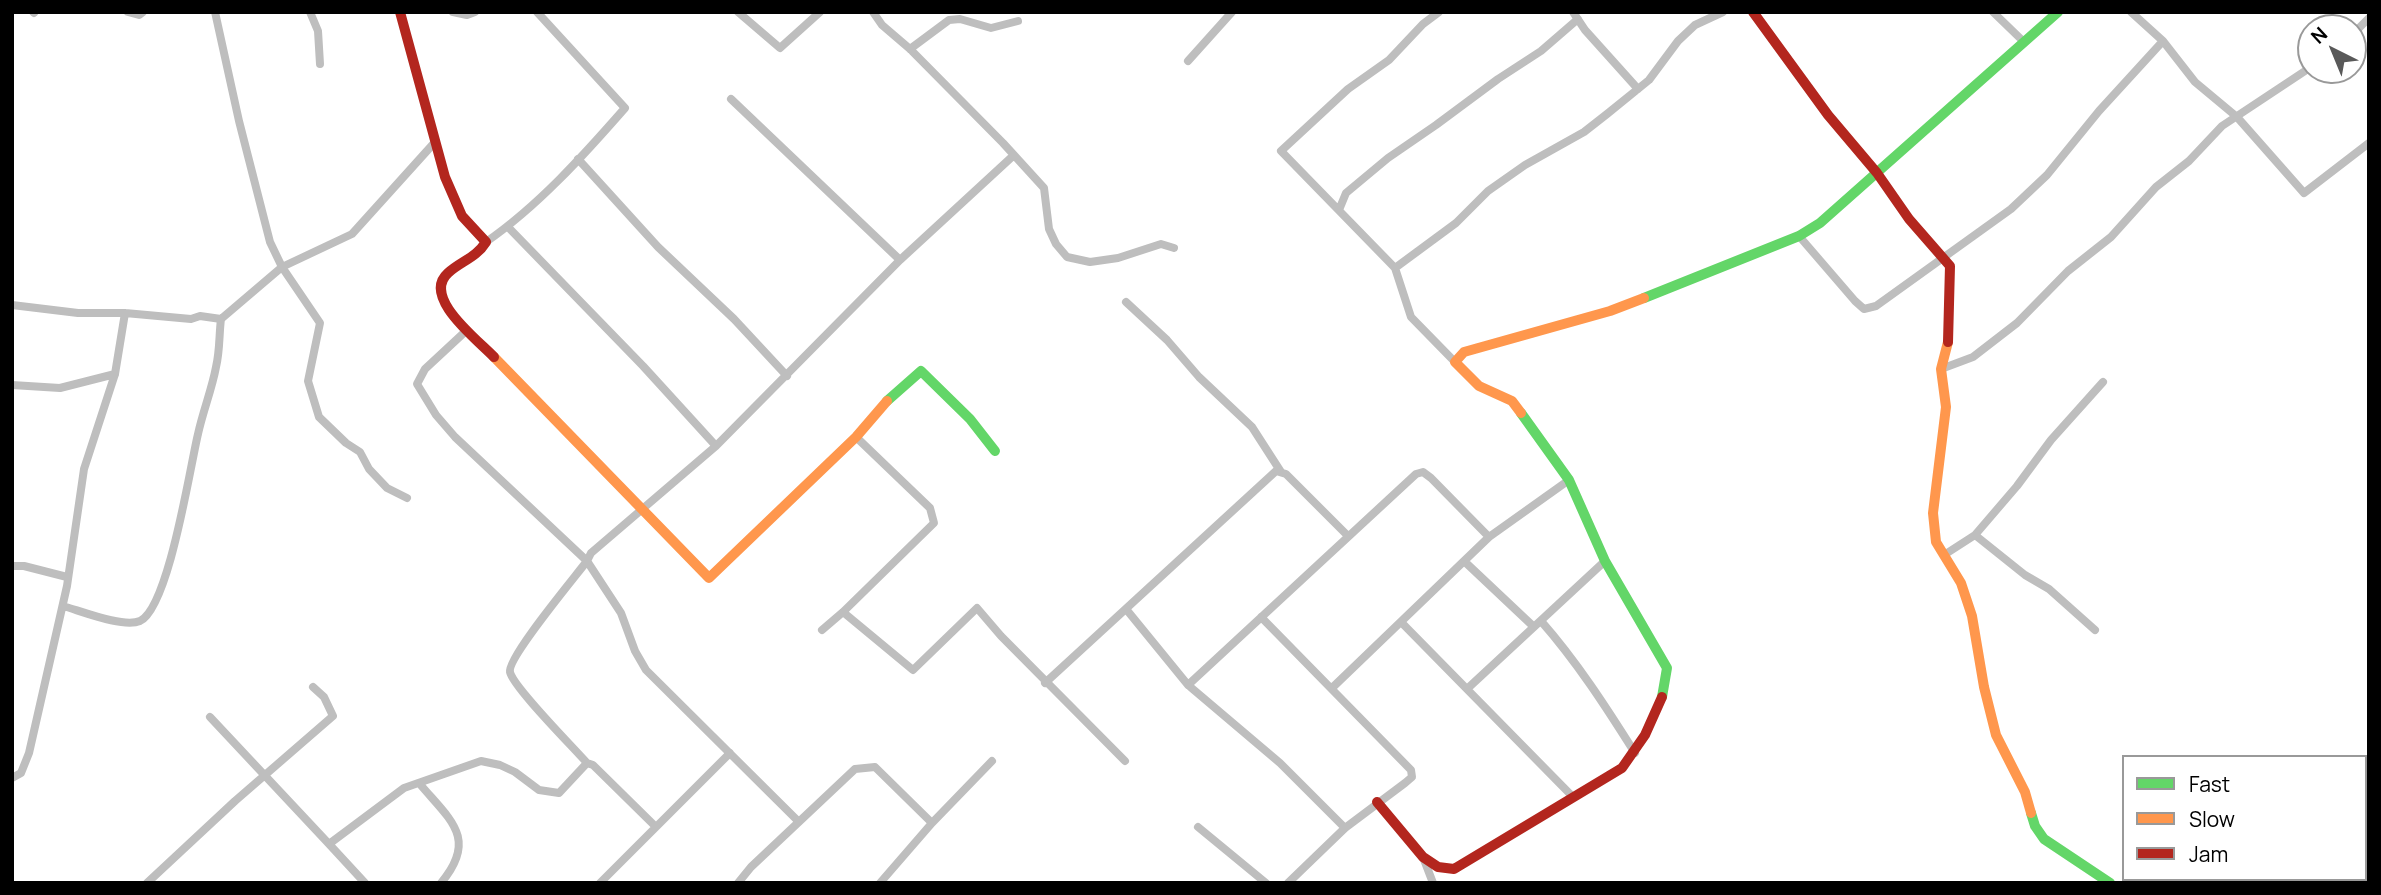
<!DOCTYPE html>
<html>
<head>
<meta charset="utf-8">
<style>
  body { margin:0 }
  #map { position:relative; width:2381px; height:895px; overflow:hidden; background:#fff; font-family:Manrope,sans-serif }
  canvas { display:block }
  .frame { position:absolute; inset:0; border:14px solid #000; pointer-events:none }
  .legend { position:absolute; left:2122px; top:755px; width:245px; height:126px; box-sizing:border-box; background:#fff; border:2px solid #999; margin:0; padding:9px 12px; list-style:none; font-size:21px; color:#000 }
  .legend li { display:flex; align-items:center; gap:14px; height:35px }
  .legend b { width:35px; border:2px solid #999 }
  .north { position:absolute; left:2297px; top:14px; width:70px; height:70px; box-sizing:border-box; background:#fff; border:2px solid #999; border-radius:50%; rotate:317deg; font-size:19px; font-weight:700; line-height:28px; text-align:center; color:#000 }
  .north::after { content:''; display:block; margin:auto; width:24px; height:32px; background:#595959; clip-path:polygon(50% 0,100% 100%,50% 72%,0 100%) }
</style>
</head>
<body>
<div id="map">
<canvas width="2381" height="895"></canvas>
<div class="frame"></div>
<ul class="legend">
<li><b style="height:9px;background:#63d668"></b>Fast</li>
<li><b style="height:9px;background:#ff974d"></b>Slow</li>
<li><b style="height:9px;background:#b3261e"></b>Jam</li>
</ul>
<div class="north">N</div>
</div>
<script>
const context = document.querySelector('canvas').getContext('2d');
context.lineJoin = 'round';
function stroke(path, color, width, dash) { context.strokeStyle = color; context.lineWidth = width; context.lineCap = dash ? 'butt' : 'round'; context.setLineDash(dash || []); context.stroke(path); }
const street = new Path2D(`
  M33 12 34 13
  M128 12 139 15 143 12
  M215 12 239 121 270 242 282 267 320 323 308 381 319 417 346 443 360 452 369 469 387 488 407 498
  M310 12 318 31 320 64
  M453 12 467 15 475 12
  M738 12 780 48 820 12
  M873 12 882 25 910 49 1003 143 1044 188 1049 229 1056 244 1067 257 1090 262 1118 258 1161 244 1174 248
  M1439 12 1423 24 1389 60 1348 89 1281 151 1395 268 1411 317 1455 362
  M1573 12 1585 30 1638 89
  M1993 12 2024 42
  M2131 12 2163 41 2195 82 2237 117 2304 193 2369 143
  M2353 34 2369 18
  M910 49 949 20 960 19 991 28 1018 21
  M1188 61 1232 12
  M731 99 900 260
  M578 159 658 247 734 319 787 376
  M1339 210 1346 193 1388 158 1436 125 1498 79 1541 51 1578 19
  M508 227 643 366 716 446
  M1799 236 1855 301 1864 309 1876 306 2011 209 2047 175 2099 111 2163 41
  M486 242C538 206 583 156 625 108L537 12
  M1395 268 1456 223 1488 191 1525 165 1584 132 1607 114 1649 80 1678 41 1695 25 1723 12
  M1126 302 1167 340 1199 377 1252 427 1281 472
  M12 305 78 313H125L191 319 200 316 221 319
  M467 330 425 369 417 384 436 415 455 437 587 561C575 577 507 658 510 672 513 687 574 748 587 763L593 765 656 827
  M1941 369 1973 357 2017 323 2068 271 2111 237 2156 187 2189 161 2222 126 2311 67
  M12 385 60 388 115 374
  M1975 535 2025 575 2049 589 2095 630
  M1944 555 1975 535 2017 486 2051 440 2103 382
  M1464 561 1534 627
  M12 566H24L67 577
  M63 606C81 611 123 628 140 621 169 607 190 467 198 434 203 411 212 389 216 367 220 351 219 334 221 319L282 267 352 234 435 142
  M1126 609 1188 685 1280 763 1345 828 1405 783 1412 777 1411 770 1261 617
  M843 612 913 670 977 608 1001 636 1125 761
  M1541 621C1577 662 1606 707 1635 753
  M1401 622 1573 797
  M822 630 843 612 934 523 930 508 856 437
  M1045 683 1276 471 1286 474 1348 536
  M1188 685 1416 474 1423 472 1431 478 1489 537
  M1332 688 1489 537 1569 480
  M1467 689 1605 561
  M210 717 329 844
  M12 778 21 773 29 753 67 586 84 469 115 374 125 313
  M419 783C449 819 479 838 441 883
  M799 822 646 670 635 651 621 613 587 561 591 553 716 446 900 260 1014 155
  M1198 827 1266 883
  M1423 857 1433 883
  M147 883 235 801 333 716 324 697 313 687
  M365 883 329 844 404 788 481 761 500 765 515 772 539 790 559 793 587 763
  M600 883 730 753
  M738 883 751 867 855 769 875 767 932 823
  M880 883 932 823 992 761
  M1288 883 1345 828`);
const fast = new Path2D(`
  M1644 298 1799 236 1820 223 2058 12
  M887 401 921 371 970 419 995 451
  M1521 413 1569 480 1605 561 1667 668 1662 697
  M2031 813 2035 826 2044 839 2110 883`);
const slow = new Path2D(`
  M1948 342 1941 369 1946 407 1933 513 1936 542 1961 583 1972 616 1984 687 1996 735 2025 792 2031 813
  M494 357 709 578 856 437 887 401
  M1521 413 1512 401 1479 386 1455 362 1464 352 1610 311 1644 298`);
const jam = new Path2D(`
  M400 12 445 177 462 216 486 242C476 258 461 261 448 273 421 297 478 340 494 357
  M1753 12 1828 115 1877 173 1909 219 1950 266 1948 342
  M1377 802 1423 857 1438 867 1454 869 1622 768 1645 735 1662 697`);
stroke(street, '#bebebe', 8);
stroke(fast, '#63d668', 10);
stroke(slow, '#ff974d', 10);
stroke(jam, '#b3261e', 10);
</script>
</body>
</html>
